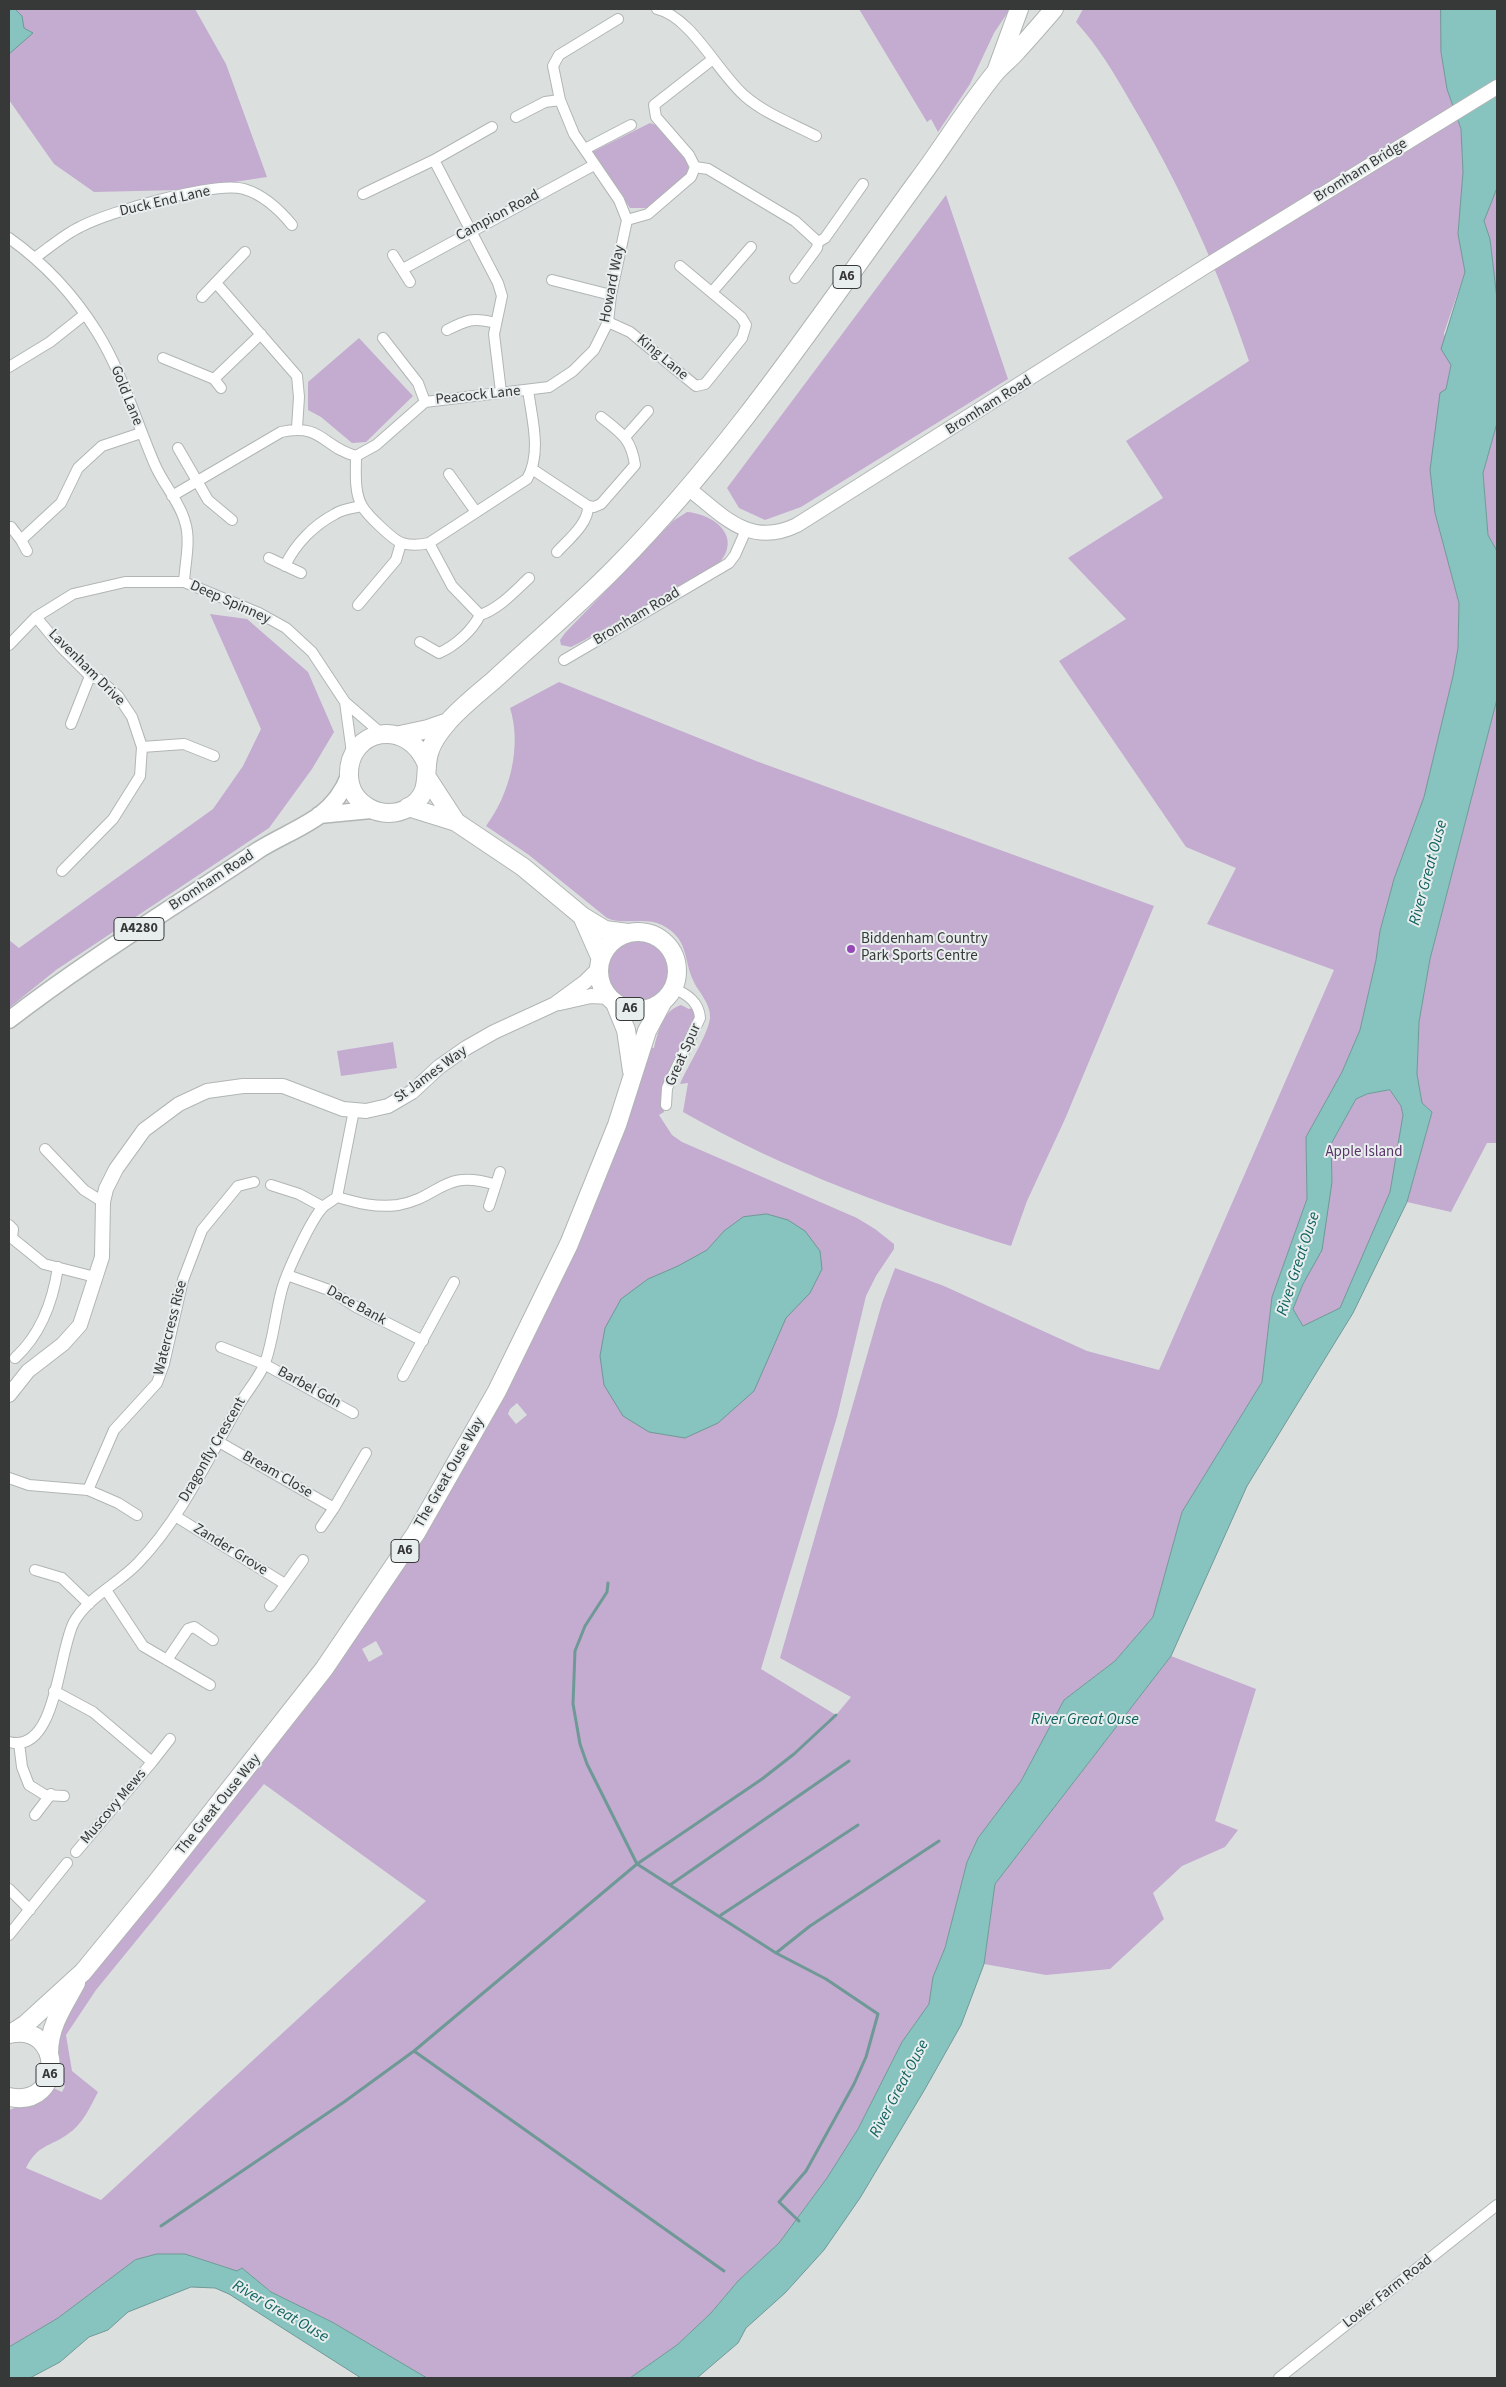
<!DOCTYPE html>
<html>
<head>
<meta charset="utf-8">
<style>
  body { margin:0 }
  #map { position:relative; width:1506px; height:2387px; overflow:hidden; background:#dbe0df; font-family:"Source Sans 3",sans-serif }
  canvas { display:block }
  .frame { position:absolute; inset:0; border:10px solid #373838; pointer-events:none }
</style>
</head>
<body>
<div id="map">
<canvas width="1506" height="2387"></canvas>
<div class="frame"></div>
</div>
<script>
const context = document.querySelector('canvas').getContext('2d');
context.lineJoin = 'round';
function fill(path, color) { context.fillStyle = color; context.fill(path, 'evenodd'); }
function stroke(path, color, width, dash) { context.strokeStyle = color; context.lineWidth = width; context.lineCap = dash ? 'butt' : 'round'; context.setLineDash(dash || []); context.stroke(path); }
function drawText(font, color, halo, rows, align = 'center') {
  context.font = font + ' "Source Sans 3",sans-serif'; context.lineWidth = 4; context.setLineDash([]); context.textBaseline = 'middle'; context.strokeStyle = halo; context.fillStyle = color; for (const [text, x, y, turn = 0] of rows) {
    context.save(); context.translate(x, y); context.rotate((+turn || 0) * Math.PI / 180); context.textAlign = isNaN(turn) ? turn : align; if (halo) context.strokeText(text, 0, 0); context.fillText(text, 0, 0); context.restore();
  }
}
const green = new Path2D(`
  M9 9H195L226 64 267 177 181 190 94 192 54 164 9 100Z
  M859 9H1010L994 33 970 84 938 132 931 119 927 122Z
  M1083 9H1441V52L1447 89 1461 129 1463 172 1458 234 1465 272 1444 333 1451 364 1446 389 1435 513 1459 603 1458 648 1453 676 1424 797 1394 879 1380 931 1376 960 1360 1030 1342 1072 1306 1137 1307 1199 1272 1297 1262 1382 1182 1512 1153 1617 1115 1661 1064 1700 1021 1781 978 1838 967 1862 945 1948 933 1977 929 2004 902 2042 858 2129 827 2178 779 2243 738 2281 711 2313 677 2345 630 2378H427L332 2322 271 2292 242 2268 237 2271 185 2254 135 2260 58 2318 9 2347V2110L36 2100 49 2089 53 2088 62 2092 65 2086 57 2081 53 2045 83 1985 281 1739 331 1673 423 1537 465 1466 541 1322 576 1247 648 1047 654 1048C658 1032 663 1010 681 1005L689 1009 694 1007 696 1015 663 1089 661 1097 664 1112 659 1115 672 1135 682 1142 857 1218 875 1229 894 1244V1249L876 1276 866 1296 837 1417 761 1669 836 1715 851 1697 780 1658 882 1303 895 1268 944 1286 1087 1351 1159 1370 1334 970 1207 924 1236 868 1186 847 1059 661 1126 619 1068 558 1163 498 1126 441 1249 361C1219 271 1179 183 1130 101 1114 73 1098 46 1076 22ZM517 1403 527 1415 516 1424 508 1414 510 1409ZM376 1641 383 1654 369 1662 362 1649ZM264 1784 426 1901 101 2200 26 2168C38 2144 50 2147 68 2134 83 2124 90 2107 98 2092L72 2071 66 2035 96 1990Z
  M650 123 659 126 689 161 688 173 647 208H630L592 152Z
  M1497 188V299L1490 239 1484 221Z
  M946 195 1008 379 801 507 765 520 739 508 727 488Z
  M359 338 413 396 366 442 352 443 321 417 308 410V382Z
  M1497 423V551L1488 535 1483 473Z
  M687 512C719 515 744 541 715 567L579 643 571 647 561 645 560 640 565 633 673 521Z
  M210 614 247 619 308 672 334 732 312 769 269 828 56 970 9 1008V940L19 948 213 809 243 766 261 729Z
  M559 682 756 761 1154 906 1065 1119 1027 1201 1011 1246C898 1211 786 1171 683 1112L688 1083 680 1084C687 1067 708 1035 710 1018 711 1003 698 992 693 980 683 958 689 939 662 925 644 916 625 926 607 918L529 855 486 826C510 794 522 746 510 708Z
  M1497 699V1143H1487L1451 1212 1407 1202 1432 1112 1422 1103 1417 1074 1419 1022 1430 959Z
  M607 971a31 31 0 1 1 62 0a31 31 0 1 1-62 0Z
  M393 1042 397 1068 341 1076 337 1051Z
  M1390 1090 1401 1106 1403 1115 1390 1192 1340 1309 1303 1326 1293 1309 1303 1284 1332 1182 1331 1144 1356 1099 1367 1094Z
  M1171 1656 1256 1689 1215 1821 1238 1830 1225 1847 1182 1866 1153 1893 1164 1919 1110 1969 1046 1975 984 1964 995 1884Z`);
const water = new Path2D(`
  M9 9H15L22 16 24 28 33 33 9 54Z
  M1441 9H1497V188L1484 221 1490 239 1497 299V423L1483 473 1488 535 1497 551V699L1430 959 1419 1022 1417 1074 1422 1103 1432 1112 1407 1202 1353 1313 1247 1486 1171 1656 995 1884 984 1964 961 2025 925 2089 860 2198 824 2250 785 2293 746 2328 738 2343 697 2378H630L677 2345 711 2313 738 2281 779 2243 827 2178 858 2129 902 2042 929 2004 933 1977 945 1948 967 1862 978 1838 1021 1781 1064 1700 1115 1661 1153 1617 1182 1512 1262 1382 1272 1297 1307 1199 1306 1137 1342 1072 1360 1030 1376 960 1380 931 1394 879 1424 797 1453 676 1458 648 1459 603 1435 513 1430 470 1440 393 1446 389 1451 365 1441 349 1465 272 1458 234 1463 172 1461 129 1447 89 1441 52ZM1390 1090 1401 1106 1403 1115 1390 1192 1340 1308 1303 1326 1293 1309 1303 1284 1322 1250 1332 1182 1331 1144 1356 1099 1367 1094Z
  M767 1214 788 1220 805 1231 820 1251 822 1269 810 1293 786 1318 754 1391 718 1423 685 1438 649 1432 623 1416 604 1385 600 1356 605 1328 621 1299 648 1279 678 1266 707 1250 724 1231 743 1217Z
  M157 2254H185L237 2271 242 2268 271 2292 332 2322 427 2378H361L229 2294 215 2288 191 2287 128 2312 108 2330 89 2337 60 2362 30 2378H9V2347L58 2318 135 2260Z`);
const stream = new Path2D(`
  M608 1583 607 1592 585 1626 575 1651 573 1704 580 1744 587 1764 637 1864 776 1953 826 1979 878 2014 866 2057 854 2084 806 2171 779 2202 799 2221
  M670 1885 849 1761
  M721 1915 858 1825
  M776 1953 810 1926 939 1841
  M414 2051 724 2271
  M161 2226 344 2102 414 2051 637 1864 762 1779 794 1754 836 1715`);
const street = new Path2D(`
  M657 9C692 17 719 75 746 97 766 114 793 124 816 136
  M516 117 545 102 560 100
  M585 149 631 125
  M434 160 498 283 502 296 494 334 501 392
  M695 167 689 155 656 117 654 105 713 59
  M363 194 434 160 492 127
  M627 220 648 214 691 177 695 167 708 169 795 221 818 242
  M9 238C44 263 74 295 97 332 122 372 136 421 155 465 163 484 180 502 185 522 191 540 185 563 184 582
  M818 242 825 238 863 184
  M393 255 410 282
  M36 257C50 247 65 234 80 227 108 212 215 181 244 189 264 195 279 209 292 225
  M403 269 594 165
  M795 278 817 248 818 242
  M552 280 611 295
  M216 283 297 376 299 397 297 428
  M712 292 751 247
  M202 297 245 252
  M608 322 630 332 696 386 705 384 742 338 746 325 741 317 680 266
  M447 330C467 320 473 317 495 323
  M383 338 418 383 425 402
  M163 358 214 379 221 388
  M9 367 50 342 84 315
  M214 379 261 334
  M626 436 648 411
  M178 448 208 500 232 520
  M356 456C356 471 354 492 362 506 367 515 393 540 402 543 411 546 420 545 429 543L527 479C542 453 532 419 528 390
  M532 469 588 506 594 507 601 504 635 465C631 438 621 433 601 417
  M449 474 476 512
  M172 496 281 432C323 423 322 447 356 456L376 445 425 402 549 387 573 371 594 350 608 322 611 295 627 220 619 200 574 134 560 100 553 66 559 55 618 19
  M11 527 21 540
  M429 543 452 586 480 615
  M27 551 21 540 61 503 78 468 102 446 141 433
  M557 552C568 540 589 523 588 506
  M269 558 301 573
  M285 566C295 544 314 525 335 514 342 509 353 508 362 506
  M358 605 396 560 401 543
  M36 617 61 647 90 676 100 680 118 696 132 717 142 747 140 776 113 819 62 871
  M420 642 439 653C455 646 472 631 480 615 499 609 515 591 529 578
  M9 645 36 617 73 594 125 582H184L259 613 286 628 312 652 345 702 382 734
  M564 660 729 563 735 555 746 530
  M345 702 352 753
  M71 724 90 676
  M142 747 184 744 214 756
  M666 1105 667 1088 700 1018C699 1002 687 994 673 988
  M45 1149 84 1190 103 1202
  M271 1185 299 1194 323 1207
  M337 1197C358 1203 376 1208 398 1205 442 1197 442 1168 496 1185
  M489 1206 500 1172
  M9 1225 13 1229 12 1238
  M12 1238 44 1264 95 1277
  M287 1275 329 1290 356 1307 423 1341
  M221 1347 264 1364 353 1413
  M15 1358C40 1335 53 1301 58 1267
  M403 1376 454 1282
  M219 1442 334 1508 366 1453
  M9 1478 29 1485 88 1490 114 1430 157 1383 164 1364 183 1280 202 1230 238 1186 254 1182
  M88 1490 118 1503 137 1515
  M175 1516 285 1584
  M321 1527 334 1508
  M35 1570 62 1578 89 1604
  M106 1590 143 1646 210 1685
  M270 1606 303 1560
  M167 1660 188 1629 194 1627 213 1640
  M54 1691 93 1712 152 1762 76 1852
  M9 1742C57 1755 58 1651 74 1622 88 1597 118 1584 138 1563 181 1518 208 1459 239 1405 247 1391 259 1378 265 1363 273 1341 275 1316 281 1293 285 1275 312 1217 324 1206 328 1203 333 1200 337 1197L354 1110
  M19 1743 22 1767 29 1785 45 1795 64 1796
  M152 1762 170 1739
  M35 1815 51 1794
  M9 1889 30 1910
  M9 1935 67 1863
  M1279 2378 1497 2205`);
const secondary = new Path2D(`
  M688 488C723 516 750 548 797 525L1203 268 1497 87
  M560 1003 591 996 609 997
  M9 1395 28 1371 63 1344 80 1325 102 1257 103 1202 106 1189 116 1169 144 1130 179 1104 207 1091 243 1086H283L343 1109 366 1111 388 1106 412 1092 439 1067 466 1048 494 1032 555 1004 585 982 599 968`);
const primary = new Path2D(`
  M319 815 371 810
  M9 1020C88 959 174 907 257 851 277 838 301 829 320 815 334 804 343 792 349 776`);
const highway = new Path2D(`
  M997 69 1019 9
  M400 735 428 729 448 722
  M427 765C408 716 347 729 349 776 350 805 383 822 408 808 433 793 423 775 429 753 432 742 441 730 448 722 462 706 479 693 494 680 535 642 578 606 617 566 732 449 823 311 919 179 945 144 968 106 995 73 1002 65 1010 59 1017 51 1030 37 1042 23 1054 9
  M428 779 456 822
  M408 807 456 822 523 867 582 916 605 930 628 933
  M582 916 601 959
  M599 971a39 39 0 1 1 78 0a39 39 0 1 1-78 0Z
  M615 1003 626 1030 632 1071
  M12 2033 26 2024 83 1972 156 1883 324 1669 416 1533 497 1391 569 1244 617 1125 647 1031 663 1001
  M9 2034C63 2021 66 2109 9 2097
  M49 2053C49 2026 64 2005 76 1983`);
const markers = [
  [851,949,5,"#9748b8"]
];
const shields = [
  [847,277,28],
  [139,929,50],
  [630,1009,28],
  [405,1551,28],
  [50,2075,28]
];
const shieldNames = [
  ["A6",847,277],
  ["A4280",139,929],
  ["A6",630,1009],
  ["A6",405,1551],
  ["A6",50,2075]
];
const streetNames = [
  ["Bromham Bridge",1361,171,-32],
  ["Duck End Lane",165,202,-13],
  ["Campion Road",498,216,-28],
  ["Howard Way",613,284,-79],
  ["King Lane",662,358,40],
  ["Gold Lane",126,396,68],
  ["Peacock Lane",478,396,-6],
  ["Bromham Road",989,406,-32],
  ["Deep Spinney",230,603,24],
  ["Bromham Road",637,617,-31],
  ["Lavenham Drive",86,668,45],
  ["Bromham Road",212,881,-33],
  ["Great Spur",684,1055,-66],
  ["St James Way",431,1075,-36],
  ["Dace Bank",356,1306,29],
  ["Watercress Rise",171,1328,-76],
  ["Barbel Gdn",309,1388,29],
  ["Dragonfly Crescent",213,1450,-60],
  ["The Great Ouse Way",450,1473,-60],
  ["Bream Close",277,1475,30],
  ["Zander Grove",230,1550,32],
  ["The Great Ouse Way",219,1805,-51],
  ["Muscovy Mews",114,1807,-50],
  ["Lower Farm Road",1388,2292,-38]
];
const poiNames = [
  ["Biddenham Country",861,940],
  ["Park Sports Centre",861,957]
];
const parkNames = [
  ["Apple Island",1364,1153]
];
const waterNames = [
  ["River Great Ouse",1429,873,-75],
  ["River Great Ouse",1299,1264,-72],
  ["River Great Ouse",1085,1720],
  ["River Great Ouse",900,2089,-62],
  ["River Great Ouse",280,2312,30]
];
fill(green, '#c4abd0');
fill(water, '#87c3bf');
stroke(water, '#6f9996', 1);
stroke(stream, '#6f9996', 3);
stroke(street, '#b1b5b5', 12);
stroke(secondary, '#b1b5b5', 16);
stroke(primary, '#b1b5b5', 19);
stroke(highway, '#b1b5b5', 20);
stroke(street, '#fff', 10);
stroke(secondary, '#fff', 14);
stroke(primary, '#fff', 16);
stroke(highway, '#fff', 18);
for (const [x, y, r, color] of markers) { const dot = new Path2D(); dot.arc(x, y, r, 0, 2 * Math.PI); context.fillStyle = color; context.fill(dot); stroke(dot, '#e8eded', 2); }
for (const [x, y, w] of shields) { const box = new Path2D(); box.roundRect(x - w / 2, y - 11.5, w, 23, 4); context.fillStyle = '#e8eded'; context.fill(box); stroke(box, '#373838', 1); }
drawText('bold 14px', '#373838', null, shieldNames);
drawText('15px', '#373838', '#e8eded', streetNames);
drawText('15px', '#373838', '#e8eded', poiNames, 'left');
drawText('15px', '#593568', '#e8eded', parkNames);
drawText('italic 16px', '#0f625f', '#e8eded', waterNames);
</script>
</body>
</html>
